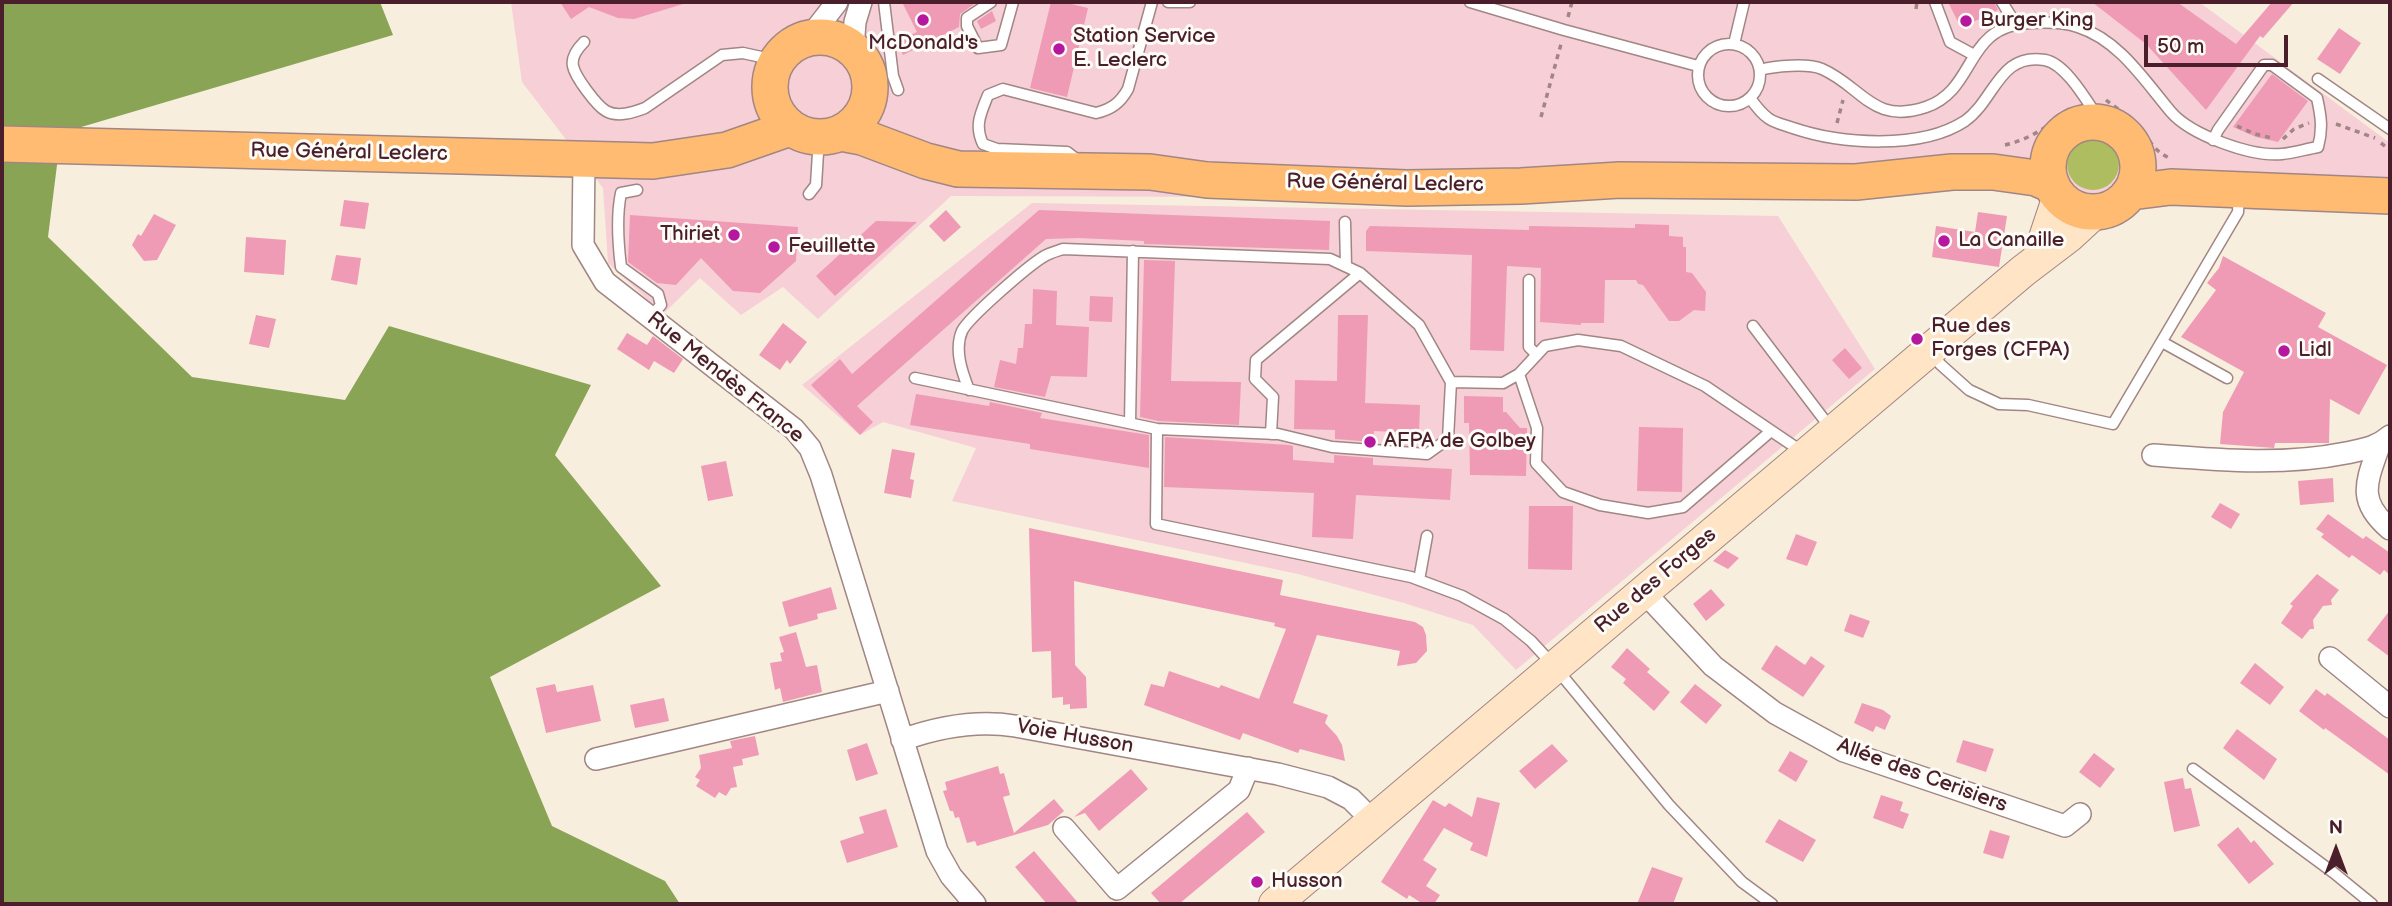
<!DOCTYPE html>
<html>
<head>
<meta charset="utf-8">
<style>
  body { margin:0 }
  #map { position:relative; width:2392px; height:906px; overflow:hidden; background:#f8eede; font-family:"Balsamiq Sans",sans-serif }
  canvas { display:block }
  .frame { position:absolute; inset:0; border:4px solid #4a1f2b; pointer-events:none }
  .north { position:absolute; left:2301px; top:815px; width:70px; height:70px; -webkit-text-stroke:5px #fdfcf7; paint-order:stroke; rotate:0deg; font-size:19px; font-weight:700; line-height:28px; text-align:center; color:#4a1f2b }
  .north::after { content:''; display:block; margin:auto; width:24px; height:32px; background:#4a1f2b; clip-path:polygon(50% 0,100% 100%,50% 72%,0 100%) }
  .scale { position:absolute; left:2144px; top:35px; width:144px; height:32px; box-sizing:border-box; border:4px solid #4a1f2b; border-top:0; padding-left:9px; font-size:21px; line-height:24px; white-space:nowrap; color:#4a1f2b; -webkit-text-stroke:5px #fdfcf7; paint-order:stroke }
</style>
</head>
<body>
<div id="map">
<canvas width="2392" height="906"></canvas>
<div class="frame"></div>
<div class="north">N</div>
<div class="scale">50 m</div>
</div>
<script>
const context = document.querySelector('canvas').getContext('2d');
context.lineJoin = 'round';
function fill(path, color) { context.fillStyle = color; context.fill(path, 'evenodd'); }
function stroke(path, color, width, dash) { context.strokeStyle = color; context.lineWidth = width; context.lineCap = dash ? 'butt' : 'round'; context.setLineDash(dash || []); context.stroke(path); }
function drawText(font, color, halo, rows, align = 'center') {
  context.font = font + ' "Balsamiq Sans",sans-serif'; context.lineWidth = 6; context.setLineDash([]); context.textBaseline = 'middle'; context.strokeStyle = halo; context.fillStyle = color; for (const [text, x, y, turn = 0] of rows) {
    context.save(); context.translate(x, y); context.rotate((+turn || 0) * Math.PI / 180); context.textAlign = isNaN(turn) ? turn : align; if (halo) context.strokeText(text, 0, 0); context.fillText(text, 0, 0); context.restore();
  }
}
const built = new Path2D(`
  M511 2H2199L2390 143V212L2259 210 2035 193 2002 187 1854 199 951 196 818 319 783 287 741 315 700 278 663 314 608 263 603 188 522 82Z
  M1032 203 1778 216 1875 369 1516 670 1473 625 1404 603 1298 574 952 501 976 448 883 422 860 435 802 385Z`);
const green = new Path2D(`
  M2067 164a26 26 0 1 1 52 0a26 26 0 1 1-52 0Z`);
const forest = new Path2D(`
  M2 2H380L393 35 61 133 48 237 192 377 345 400 389 326 591 385 555 455 661 586 490 677 552 826 665 881 680 904H2Z`);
const building = new Path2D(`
  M560 2H682L683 4 634 19 618 18 589 7 571 19Z
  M902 2H977L960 14 959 27 903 55 897 41 917 32Z
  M1051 2H1063L1088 8 1067 97 1030 88Z
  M1948 2H1994L1998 10 1961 28Z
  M2092 2H2177L2236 44 2272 2H2294L2263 38 2260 36 2206 110 2146 44Z
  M992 11 996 21 981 29 977 21Z
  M2339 28 2361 43 2340 74 2317 59Z
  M2272 74 2308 101 2278 142 2256 137 2233 127Z
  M344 200 369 203 365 229 340 226Z
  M946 210 961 227 944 242 929 226Z
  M1039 210 1330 221 1329 250 1144 244V241L1079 238 1046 239 857 406 873 422 860 435 811 385 840 359 852 374Z
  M1978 212 2007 216 1999 267 1932 257 1936 226 1975 232Z
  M154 214 176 225 157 260 144 261 132 245 138 234 141 236Z
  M630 215 798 227 796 261 760 293 733 291 701 258 676 285 657 283 628 262Z
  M876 221 917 222 835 296 816 276Z
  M1635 224 1669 225V236L1683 237V247H1686V272L1692 273 1706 292 1705 311 1694 310 1679 321H1669L1643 285 1638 284 1636 280H1605L1604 323H1581V325L1540 322 1541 268 1507 266 1504 351 1470 350 1472 255 1366 251V231L1370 226 1529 230V226L1635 228Z
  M246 237 286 240 284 275 244 272Z
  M336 255 361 258 357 285 331 280Z
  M2223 256 2326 313 2318 327 2387 365 2359 415 2330 399 2329 443H2275L2274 448 2220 444 2223 412 2244 372 2181 337 2216 290 2207 283 2219 268Z
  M1144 260 1175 261 1171 381 1241 382 1239 425 1158 421 1140 417Z
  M1033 289 1057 291 1056 325 1089 327 1087 377 1051 376 1045 397 994 387 1000 360 1016 364 1018 348H1023L1025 324H1032Z
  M1090 296 1113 297 1112 322 1089 321Z
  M256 315 276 319 269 348 249 344Z
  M1338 315H1368L1365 403 1420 405 1419 433 1374 431 1373 442 1335 439V430L1294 429 1295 380 1337 381Z
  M783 323 807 342 790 364 787 360 780 370 759 355Z
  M627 333 647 345 653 336 683 359 674 373 654 361 649 370 617 349Z
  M1845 348 1862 368 1849 379 1832 360Z
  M916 394 989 406 990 402 1042 413 1040 418 1149 435V468L1030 449V444L910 425Z
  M1464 396 1503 397V412H1506L1520 428H1527L1526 476 1470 475 1469 423H1464Z
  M1639 427 1683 428 1682 492 1637 491Z
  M1165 437 1289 445 1293 446V460L1334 463V455L1373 458V465L1452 469 1450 500 1356 495 1353 539 1312 537 1314 493 1164 487Z
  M892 449 915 453 910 479 914 480 911 498 884 493Z
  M726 461 733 496 708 501 701 466Z
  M2333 478 2334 502 2300 505 2298 481Z
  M2220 503 2240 514 2231 529 2211 517Z
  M1529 506H1573L1572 570 1528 569Z
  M2328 514 2363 539 2366 536 2390 553V575L2384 570 2380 575 2352 555 2349 558 2321 537 2324 534 2316 529Z
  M1029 528 1283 580 1280 595 1415 622 1423 627 1426 635 1427 651 1416 663 1397 666 1400 651 1317 635 1293 703 1328 715 1325 723 1337 736 1342 745 1345 761 1300 749 1298 753 1243 733 1240 740 1144 705 1151 684 1164 687 1169 671 1219 688 1221 685 1259 699 1286 629 1274 626 1275 623 1074 581 1075 665 1086 677 1087 708 1070 709V704L1063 705V697L1052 698 1051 651 1032 652Z
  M1796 534 1817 542 1807 566 1786 559Z
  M1725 550 1739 558 1728 569 1713 561Z
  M2317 574 2339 590 2331 600 2332 605 2323 606 2313 620 2314 629H2310L2302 639 2281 623 2293 606 2290 604Z
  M831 587 837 609 817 614 818 619 789 627 782 602Z
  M1711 589 1725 605 1706 621 1693 604Z
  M2390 610V657L2367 640Z
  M1850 614 1870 621 1863 638 1844 631Z
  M796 632 806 667 817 665 822 692 783 702 780 688 775 690 770 663 782 661 780 653 784 652 779 637Z
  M1776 645 1805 665 1811 656 1825 666 1803 697 1761 669Z
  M1627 648 1650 669 1647 672 1670 692 1654 711 1623 683 1626 679 1611 667Z
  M2255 663 2284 687 2270 705 2240 683Z
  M555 684 557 692 593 685 601 721 546 733 536 688Z
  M1695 684 1722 705 1706 724 1680 702Z
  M2316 689 2325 696 2327 693 2390 740V775L2325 728 2324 730 2299 711Z
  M664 698 669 721 635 728 630 705Z
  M1862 703 1883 710 1891 716 1885 730 1876 726 1873 732 1854 723Z
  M2237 729 2277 759 2264 780 2223 748Z
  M755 736 759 755 742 759 743 765 733 767 737 787 731 788 726 796 719 792 715 798 696 786 700 780 695 777 701 768 699 755 732 748 730 741Z
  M1963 740 1994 749 1986 772 1956 762Z
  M867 743 878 774 856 781 847 750Z
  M1552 744 1568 761 1535 789 1519 771Z
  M1790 751 1808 761 1796 782 1778 771Z
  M2094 753 2115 769 2100 788 2079 772Z
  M998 766 1000 774 1004 773 1010 795 1003 797 1014 833 1054 799 1064 811 1048 825 977 846 975 841 967 843 959 817 955 818 953 811H950L943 791 947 790 945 782Z
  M1131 769 1148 789 1099 831 1085 813 1074 817Z
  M2183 778 2185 789 2191 788 2200 826 2174 832 2164 782Z
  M1881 795 1903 802 1900 811 1909 814 1903 829 1873 818Z
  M1477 797 1500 803 1487 857 1470 850 1473 843 1444 828 1423 860 1437 869 1426 886 1440 895 1434 904H1423L1409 895 1407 899 1381 882 1433 800 1445 807 1449 803 1472 817Z
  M886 809 898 847 847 863 840 841 864 833 859 817Z
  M1247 812 1265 832 1179 904H1161L1151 893Z
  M1779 819 1816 840 1803 862 1765 842Z
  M2238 827 2251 843 2254 840 2274 864 2249 884 2217 845Z
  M1990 830 2010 836 2003 859 1983 853Z
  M1034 851 1079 904H1047L1015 867Z
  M1652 867 1683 878 1673 904H1637Z`);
const path = new Path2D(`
  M1916 9 1917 2
  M1568 17 1572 2
  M2106 100C2116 108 2128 115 2137 124 2149 138 2153 152 2172 159
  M1541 117 1561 44
  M1837 123 1843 100
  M2336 124 2375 138
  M2237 126 2255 134 2272 138
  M2283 139 2294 129 2309 123
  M2381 143 2390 150
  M2005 145C2032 139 2051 124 2072 107L2071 105`);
const service = new Path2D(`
  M884 2 893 76 898 90
  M991 2 967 18V26L978 48 1001 45 1013 2
  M1168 2H1190
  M1470 2 1564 30 1698 66
  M1935 2 1950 42 1974 55
  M2002 2 2015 23
  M584 42C578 48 571 57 573 66 575 77 597 106 606 111 618 118 634 112 645 108L722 55 743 53 775 60
  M1698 75a31 31 0 1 1 62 0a31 31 0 1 1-62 0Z
  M1734 44 1744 2
  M1760 70C1774 66 1808 63 1822 69 1863 87 1872 125 1926 107 1978 89 1963 25 2031 23 2047 22 2063 22 2078 27 2119 40 2144 80 2171 112 2191 135 2251 157 2282 154 2294 153 2306 149 2318 147 2323 129 2321 116 2317 98L2272 65H2264L2218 130 2213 140
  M2318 79 2390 129
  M1750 98C1755 105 1761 113 1768 118 1774 123 1785 125 1793 128 1840 144 1921 150 1965 121 1995 100 1999 52 2045 60 2067 64 2089 105 2101 122
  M1080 162 1067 152 997 149 983 144C974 125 981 113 988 95L1003 89 1096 113C1112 109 1120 103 1128 89L1152 2
  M637 190 621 193C616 217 618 243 621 267L658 294 661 305 651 316
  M809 194 816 185 819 137
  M1345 222 1346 266
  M1529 280V347L1537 355
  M1753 326 1832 430
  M2162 342 2227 378
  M1932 351 1940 364 1969 390 1999 404 2028 405 2113 424 2238 212 2239 194
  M1519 374 1537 428 1536 463 1563 492 1600 505 1648 513 1683 507 1771 431
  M915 378 1157 429 1278 434 1332 447 1427 454 1448 439 1451 382 1503 383 1519 374 1545 346 1578 340 1621 346 1705 386 1804 453
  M969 390C962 372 954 350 962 331 969 317 1027 267 1043 257 1049 253 1057 251 1063 249L1330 259 1360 273 1419 325 1451 382
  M1130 423 1133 251
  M1157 429 1156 524 1411 577 1462 596 1504 619 1531 641 1555 667 1669 805 1742 882 1772 904
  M1271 434 1273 397 1255 379 1256 360 1360 273
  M1419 580 1427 536
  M2193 769 2334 873 2372 904`);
const minor = new Path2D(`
  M810 37 837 2
  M853 48 855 22 861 2
  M584 159 583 245 605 282 794 429 810 448 821 475 937 851 951 876 975 904
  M2379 446C2366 483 2357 501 2390 529
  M2153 455C2218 460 2282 466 2346 453 2364 449 2376 448 2390 436
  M1644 592 1713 666 1775 713 1844 751 2065 826 2080 814
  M2330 658 2390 707
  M902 740C938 727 977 720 1015 726L1278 774 1328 787 1351 799 1372 820
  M596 759 888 691
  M1064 828 1117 889 1239 790 1248 768`);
const secondary = new Path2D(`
  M2038 259 2059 196
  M1275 904 2023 271 2069 236 2095 212`);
const primary = new Path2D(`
  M770 87a50 50 0 1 1 100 0a50 50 0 1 1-100 0Z
  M2048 167a45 45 0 1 1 90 0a45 45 0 1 1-90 0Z
  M841 133 862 137 926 161 958 169 1150 172 1207 180 1407 188 1521 186 1620 180 1856 182 1952 172H1993L2036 178 2052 185
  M2 144 653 161 727 150 790 128
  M2131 192 2171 187 2390 196`);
const markers = [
  [923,20,7,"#b5179e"],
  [1966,21,7,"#b5179e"],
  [1059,49,7,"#b5179e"],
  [734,235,7,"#b5179e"],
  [1944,241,7,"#b5179e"],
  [774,247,7,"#b5179e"],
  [1917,339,7,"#b5179e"],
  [2284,351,7,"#b5179e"],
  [1370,442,7,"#b5179e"],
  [1257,882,7,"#b5179e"]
];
const poiNames = [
  ["Burger King",1980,21],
  ["Station Service",1073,37],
  ["E. Leclerc",1073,61],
  ["McDonald's",923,44,"center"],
  ["Thiriet",720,235,"right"],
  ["La Canaille",1958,241],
  ["Feuillette",788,247],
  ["Rue des",1931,327],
  ["Forges (CFPA)",1931,351],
  ["Lidl",2298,351],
  ["AFPA de Golbey",1384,442],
  ["Husson",1271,882]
];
const streetNames = [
  ["Rue Général Leclerc",349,153,1],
  ["Rue Général Leclerc",1385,184,1],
  ["Rue Mendès France",725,378,39],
  ["Rue des Forges",1656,581,-40],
  ["Voie Husson",1075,737,10],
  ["Allée des Cerisiers",1922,776,20]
];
fill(built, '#f6cfd7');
fill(green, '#aebd5f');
fill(forest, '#8aa456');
fill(building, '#ef9bb6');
stroke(service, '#a18684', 13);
stroke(minor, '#a18684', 24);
stroke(secondary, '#a18684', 34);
stroke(primary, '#a18684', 38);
stroke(path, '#a18684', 3.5, [5, 5]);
stroke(service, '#fff', 10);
stroke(minor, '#fff', 21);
stroke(secondary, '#ffe4c6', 32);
stroke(primary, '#ffbb71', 35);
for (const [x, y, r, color] of markers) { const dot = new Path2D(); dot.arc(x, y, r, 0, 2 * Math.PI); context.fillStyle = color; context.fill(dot); stroke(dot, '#fdfcf7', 2.5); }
drawText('21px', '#4a1f2b', '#fdfcf7', poiNames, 'left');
drawText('21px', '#4a1f2b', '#fdfcf7', streetNames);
</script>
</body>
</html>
